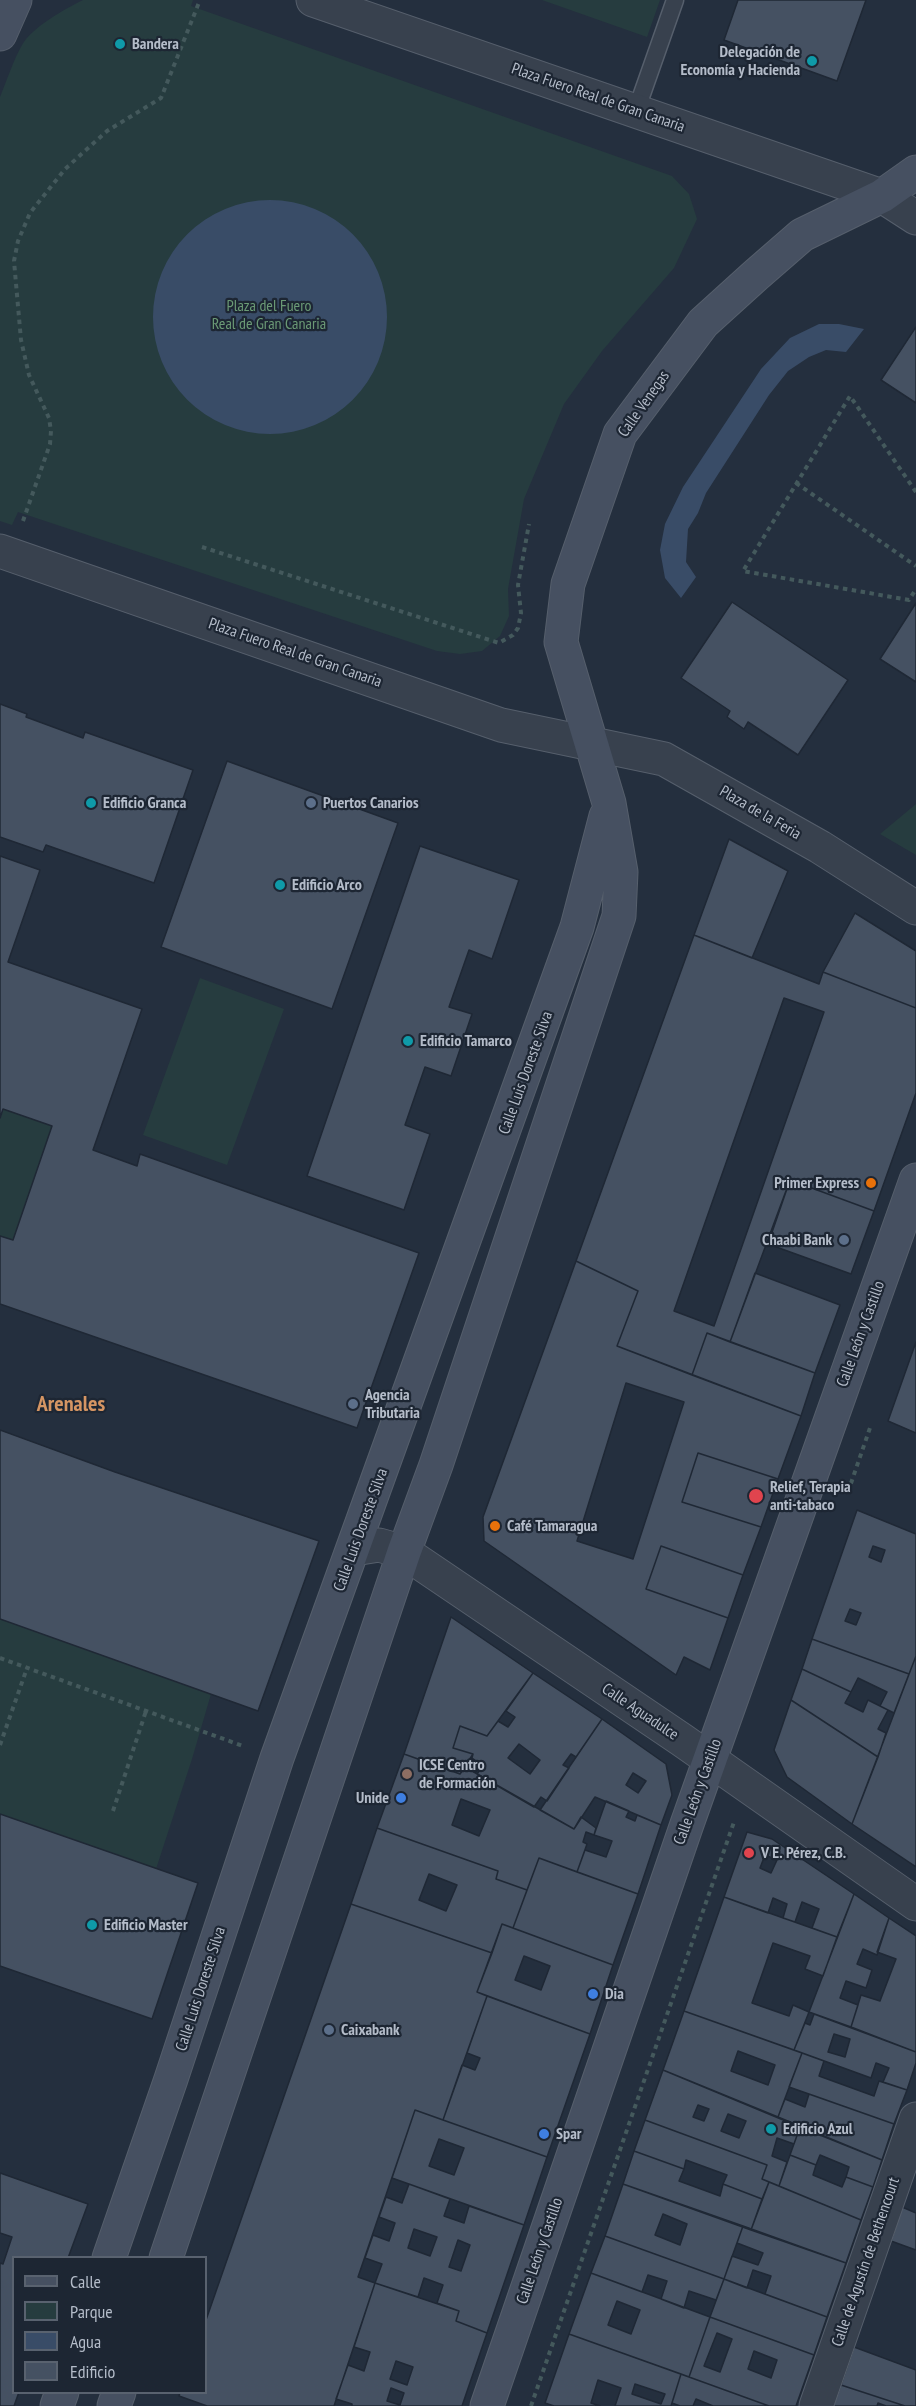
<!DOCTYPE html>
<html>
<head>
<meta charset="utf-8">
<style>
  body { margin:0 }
  #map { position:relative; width:916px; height:2406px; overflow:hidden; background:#242f3e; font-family:"PT Sans Narrow",sans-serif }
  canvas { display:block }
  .legend { position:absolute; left:12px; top:2256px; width:195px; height:138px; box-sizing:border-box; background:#1d2633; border:2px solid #59626f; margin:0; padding:8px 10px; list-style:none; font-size:18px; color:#b4bcc9 }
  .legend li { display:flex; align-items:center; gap:12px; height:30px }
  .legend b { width:30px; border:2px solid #59626f }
</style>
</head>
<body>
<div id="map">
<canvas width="916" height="2406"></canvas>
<ul class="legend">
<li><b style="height:8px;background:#465061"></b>Calle</li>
<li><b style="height:16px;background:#263c3f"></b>Parque</li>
<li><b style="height:16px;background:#394c67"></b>Agua</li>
<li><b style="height:16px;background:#455162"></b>Edificio</li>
</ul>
</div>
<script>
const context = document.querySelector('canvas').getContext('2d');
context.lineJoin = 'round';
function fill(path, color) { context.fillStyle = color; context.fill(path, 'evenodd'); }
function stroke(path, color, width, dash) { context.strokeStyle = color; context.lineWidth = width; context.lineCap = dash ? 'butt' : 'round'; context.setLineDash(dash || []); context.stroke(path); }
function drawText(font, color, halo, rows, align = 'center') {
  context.font = font + ' "PT Sans Narrow",sans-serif'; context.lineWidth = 4.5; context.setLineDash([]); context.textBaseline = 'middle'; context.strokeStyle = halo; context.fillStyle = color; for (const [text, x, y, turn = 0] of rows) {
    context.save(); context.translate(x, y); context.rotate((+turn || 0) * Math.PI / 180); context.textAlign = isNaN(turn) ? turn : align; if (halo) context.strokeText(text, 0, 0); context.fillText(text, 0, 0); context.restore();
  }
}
const green = new Path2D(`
  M83 0H193L191 6 672 176 689 194 697 219 674 268 602 351 564 404 524 499 508 589 509 616 500 636 482 651 460 654 437 651 18 512 12 525 0 521V97C7 80 13 61 22 45 32 27 65 9 83 0Z
  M542 0H660L647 37Z
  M916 804V855L880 834Z
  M200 978 284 1009 227 1165 143 1135Z
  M3 1109 52 1126 13 1240 0 1236V1118Z
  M0 1619 211 1694 192 1759 156 1869 0 1814Z`);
const water = new Path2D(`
  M153 317a117 117 0 1 1 234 0a117 117 0 1 1-234 0Z
  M819 324H839L864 329 846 352 826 350 809 357 788 371 769 395 706 493 698 513 688 529 686 562 696 577 681 598 665 578 660 550 665 524 683 487 761 369 790 338Z`);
const building = new Path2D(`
  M738 0H866L837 81 724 40Z
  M916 327V403L881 380Z
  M732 602 848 680 798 755 748 722 744 729 727 717 730 711 681 678Z
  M916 603V682L880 659Z
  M0 704 27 714 26 717 83 738 85 732 193 770 154 883 46 845 43 852 0 837Z
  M227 761 398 823 332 1009 161 947Z
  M729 839 788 871 752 958 694 935Z
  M420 846 519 880 492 959 469 950 449 1007 472 1014 451 1076 425 1067 405 1125 430 1134 404 1210 307 1176Z
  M0 856 40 870 8 962 142 1009 93 1150 137 1166 140 1154 419 1253 357 1428 0 1304V1236L13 1240 52 1126 3 1109 0 1118Z
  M855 913 916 951V1008L823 972Z
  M694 935 819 984 823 972 916 1008V1093L874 1211 790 1180 730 1342 707 1333 692 1375 617 1346 638 1291 576 1261ZM784 998 824 1012 714 1326 674 1311Z
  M790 1180 874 1211 851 1274 768 1244Z
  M576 1261 638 1291 617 1346 801 1416 778 1479 698 1453 682 1502 761 1527 743 1575 661 1546 646 1589 728 1618 710 1670 684 1657 676 1675 484 1541 483 1517ZM626 1383 684 1402 633 1559 577 1541Z
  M755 1273 840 1305 815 1373 730 1342Z
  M707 1333 815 1373 801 1416 692 1375Z
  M916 1342V1433L888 1421Z
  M0 1430 115 1472 319 1541 258 1711 0 1619Z
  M698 1453 778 1479 761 1527 682 1502Z
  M857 1510 916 1534V1656L909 1674 812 1639ZM873 1546 885 1550 881 1562 869 1557ZM850 1609 861 1613 856 1625 845 1621Z
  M661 1546 743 1575 728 1618 646 1589Z
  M451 1617 533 1673 487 1736 460 1726 453 1748 473 1754 460 1774 404 1754Z
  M812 1639 909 1674 894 1713 880 1706 887 1692 858 1678 851 1692 802 1669Z
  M916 1656V1867L852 1824Z
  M802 1669 851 1692 845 1703 863 1712 868 1700 888 1710 878 1729 886 1733 878 1757 791 1700Z
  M533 1673 602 1719 576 1757 571 1754 563 1765 569 1768 547 1801 541 1797 534 1807 477 1774 483 1766 472 1758 473 1754 453 1748 460 1726 487 1736 498 1721 508 1727 515 1717 506 1711ZM519 1744 540 1760 530 1774 508 1758Z
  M791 1700 878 1757 852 1824 787 1777 774 1750Z
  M602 1719 666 1764 672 1795 661 1825 595 1797 574 1829 540 1810ZM633 1773 646 1781 638 1793 626 1785Z
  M404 1754 460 1774 465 1767 574 1829 581 1817 596 1828 594 1835 586 1832 583 1842 587 1844 577 1872 539 1858 527 1890 496 1879 498 1871 377 1828ZM461 1799 490 1810 479 1836 452 1825Z
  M606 1801 629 1811 626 1817 635 1821 637 1815 661 1825 638 1894 577 1872 585 1850 606 1857 612 1841 594 1835Z
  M0 1814 198 1883 152 2019 0 1966Z
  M377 1828 498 1871 496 1879 527 1890 513 1928 502 1924 492 1953 351 1904ZM429 1874 457 1885 446 1911 419 1900Z
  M747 1832 772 1839 854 1894 837 1937 812 1928 819 1909 802 1902 795 1922 783 1918 787 1904 773 1898 768 1913 724 1897ZM765 1855 777 1860 771 1873 760 1868Z
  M539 1858 638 1894 613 1965 513 1928Z
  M854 1894 889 1918 877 1955 863 1949 857 1964 872 1970 866 1988 846 1981 840 1998 858 2005 851 2027 809 2012Z
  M724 1897 837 1937 823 1976 805 1969 810 1956 773 1943 752 2003 789 2016 793 2005 809 2012 794 2050 684 2011Z
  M351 1904 492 1953 477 1992 487 1996 443 2120 415 2110 358 2277 375 2283 334 2406H207L179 2396 180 2392H206V2320Z
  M889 1918 916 1936V2052L851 2027 861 1995 880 2001 896 1959 877 1952Z
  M502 1924 613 1965 590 2034 477 1992ZM524 1956 550 1966 541 1990 515 1980Z
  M487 1996 590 2034 547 2157 443 2120 462 2065 475 2070 480 2058 467 2053Z
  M684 2011 802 2053 778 2117 663 2070ZM738 2051 775 2065 768 2085 731 2071Z
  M814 2014 916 2052V2063L907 2090 883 2082 889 2068 876 2063 871 2078 794 2050 805 2023 810 2025ZM834 2034 850 2039 845 2057 828 2052Z
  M802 2053 824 2061 819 2076 874 2096 879 2081 907 2090 894 2124 789 2087Z
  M663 2070 800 2127 794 2144 777 2138 772 2156 787 2162 779 2186 762 2179 767 2165 645 2120ZM698 2105 709 2109 704 2121 693 2117ZM728 2114 746 2121 739 2138 721 2131Z
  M809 2094 894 2124 882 2160 778 2117 785 2099 805 2107Z
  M415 2110 547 2157 524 2225 392 2178ZM439 2139 464 2148 454 2175 429 2166Z
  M645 2120 767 2165 762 2179 769 2182 762 2199 723 2184 727 2175 686 2160 684 2169 634 2151Z
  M800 2127 882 2160 873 2187 846 2177 849 2167 820 2155 816 2165 790 2155Z
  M634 2151 684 2169 679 2181 720 2196 723 2184 762 2199 751 2230 623 2184Z
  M790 2155 816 2165 813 2175 842 2187 846 2177 873 2187 861 2220 779 2186Z
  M0 2173 88 2204 68 2258H14V2392H19L14 2406H0V2263L3 2264 12 2237 0 2233Z
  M769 2182 861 2220 846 2263 751 2230Z
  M409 2184 450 2199 444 2216 464 2223 469 2206 524 2225 487 2333 456 2321 459 2311 437 2303 443 2285 424 2278 418 2297 375 2283 382 2264 365 2258 373 2235 389 2241 395 2223 379 2217 386 2197 402 2203ZM414 2229 437 2237 430 2256 408 2248ZM458 2240 470 2245 461 2271 449 2267Z
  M623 2184 743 2226 724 2279 605 2236ZM663 2214 687 2224 680 2245 655 2235Z
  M902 2207 916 2213V2250L891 2241Z
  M743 2226 846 2263 827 2317 765 2294 771 2276 753 2270 747 2288 724 2279 732 2256 758 2265 763 2253 737 2243Z
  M605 2236 724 2279 716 2300 689 2291 684 2308 661 2299 667 2281 648 2275 642 2292 591 2273Z
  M591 2273 710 2317 689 2377 569 2334ZM617 2301 640 2310 631 2334 608 2325Z
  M724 2279 827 2317 814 2355 710 2317Z
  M375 2283 459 2311 456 2321 487 2333 462 2406H352V2404L336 2399 348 2365 364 2371 370 2352 354 2347ZM396 2361 413 2367 407 2385 390 2379ZM391 2388 404 2393 400 2405 387 2401Z
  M710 2317 814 2355 796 2406H769L689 2377ZM717 2333 732 2339 720 2372 704 2366ZM754 2351 777 2360 771 2378 748 2369Z
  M569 2334 681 2374 671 2406H615L621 2388 598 2380 591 2403 600 2406H554L545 2403ZM635 2384 665 2394 661 2404 632 2394Z
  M854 2347 916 2370V2406H905L841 2385Z
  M681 2374 689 2377 769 2406H713L696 2399 693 2406H680L672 2403Z
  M841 2385 905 2406H886L878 2403 877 2406H833Z`);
const path = new Path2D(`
  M796 483 916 566
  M916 492 850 396 743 571 909 600 916 589
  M23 521 50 444 51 431 49 418 29 375 21 340 14 261 18 241 30 213 65 169 107 131 161 98 200 0
  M202 547 499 643 513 635 518 628 521 613 518 585 529 524
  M848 1492 871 1425
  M0 1658 243 1746
  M0 1745 27 1668
  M113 1811 146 1711
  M531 2406 734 1822`);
const lane = new Path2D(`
  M636 111 675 0`);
const street = new Path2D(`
  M313 0 882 196 916 218
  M0 551 501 725 664 759 820 847 916 908
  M354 1549 379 1545 404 1552 682 1740 916 1904
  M816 2406 916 2119`);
const secondary = new Path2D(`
  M0 34 15 0
  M109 2258 171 2079 277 1758 577 927 606 816
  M166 2258 404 1552 436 1465 619 916 621 872 609 803 561 642 568 584 620 434 703 323 756 275 802 235 882 196 916 172
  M57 2406 62 2392
  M114 2406 119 2392
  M487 2406 687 1824 916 1180`);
const markers = [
  [120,44,6,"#0f9aa8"],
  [812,61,6,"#0f9aa8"],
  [91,803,6,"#0f9aa8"],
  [311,803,6,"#5c6f8a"],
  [280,885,6,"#0f9aa8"],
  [408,1041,6,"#0f9aa8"],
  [871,1183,6,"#e8710a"],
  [844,1240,6,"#5c6f8a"],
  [353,1404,6,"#5c6f8a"],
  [756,1496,8,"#e0444e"],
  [495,1526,6,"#e8710a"],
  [407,1774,6,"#8d6e63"],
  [401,1798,6,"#3f7fe0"],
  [749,1853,6,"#e0444e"],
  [92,1925,6,"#0f9aa8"],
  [593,1994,6,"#3f7fe0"],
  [329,2030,6,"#5c6f8a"],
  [771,2129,6,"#0f9aa8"],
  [544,2134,6,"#3f7fe0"]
];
const poiNames = [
  ["Bandera",132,44],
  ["Delegación de",800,52,"right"],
  ["Economía y Hacienda",800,70,"right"],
  ["Edificio Granca",103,803],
  ["Puertos Canarios",323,803],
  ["Edificio Arco",292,885],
  ["Edificio Tamarco",420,1041],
  ["Primer Express",859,1183,"right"],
  ["Chaabi Bank",832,1240,"right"],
  ["Agencia",365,1395],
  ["Tributaria",365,1413],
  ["Relief, Terapia",770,1487],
  ["anti-tabaco",770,1505],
  ["Café Tamaragua",507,1526],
  ["ICSE Centro",419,1765],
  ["de Formación",419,1783],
  ["Unide",389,1798,"right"],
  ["V E. Pérez, C.B.",761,1853],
  ["Edificio Master",104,1925],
  ["Dia",605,1994],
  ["Caixabank",341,2030],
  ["Edificio Azul",783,2129],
  ["Spar",556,2134]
];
const streetNames = [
  ["Plaza Fuero Real de Gran Canaria",598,98,19],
  ["Calle Venegas",644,404,-55],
  ["Plaza Fuero Real de Gran Canaria",295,653,19],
  ["Plaza de la Feria",760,813,30],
  ["Calle Luis Doreste Silva",526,1073,-70],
  ["Calle León y Castillo",861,1334,-70],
  ["Calle Luis Doreste Silva",361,1530,-70],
  ["Calle Aguadulce",640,1712,34],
  ["Calle León y Castillo",698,1792,-70],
  ["Calle Luis Doreste Silva",201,1989,-72],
  ["Calle León y Castillo",540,2251,-71],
  ["Calle de Agustín de Bethencourt",866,2262,-71]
];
const parkNames = [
  ["Plaza del Fuero",269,306],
  ["Real de Gran Canaria",269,324]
];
const districtNames = [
  ["Arenales",71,1405]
];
fill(green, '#263c3f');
fill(water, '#394c67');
fill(building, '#455162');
stroke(building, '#1f2835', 1.5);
stroke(lane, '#565f6c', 19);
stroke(street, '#565f6c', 35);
stroke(secondary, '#565f6c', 35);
stroke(path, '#44595c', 4, [4.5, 4.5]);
stroke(lane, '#38414e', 16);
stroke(street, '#38414e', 33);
stroke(secondary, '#465061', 33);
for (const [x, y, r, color] of markers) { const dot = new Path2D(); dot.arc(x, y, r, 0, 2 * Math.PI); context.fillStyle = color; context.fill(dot); stroke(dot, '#1d2633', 2); }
drawText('bold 16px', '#b4bcc9', '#1d2633', poiNames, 'left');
drawText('16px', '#b4bcc9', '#1d2633', streetNames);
drawText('16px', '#6b9a76', '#1d2633', parkNames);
drawText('bold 22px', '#d59563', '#1d2633', districtNames);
</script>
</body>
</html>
